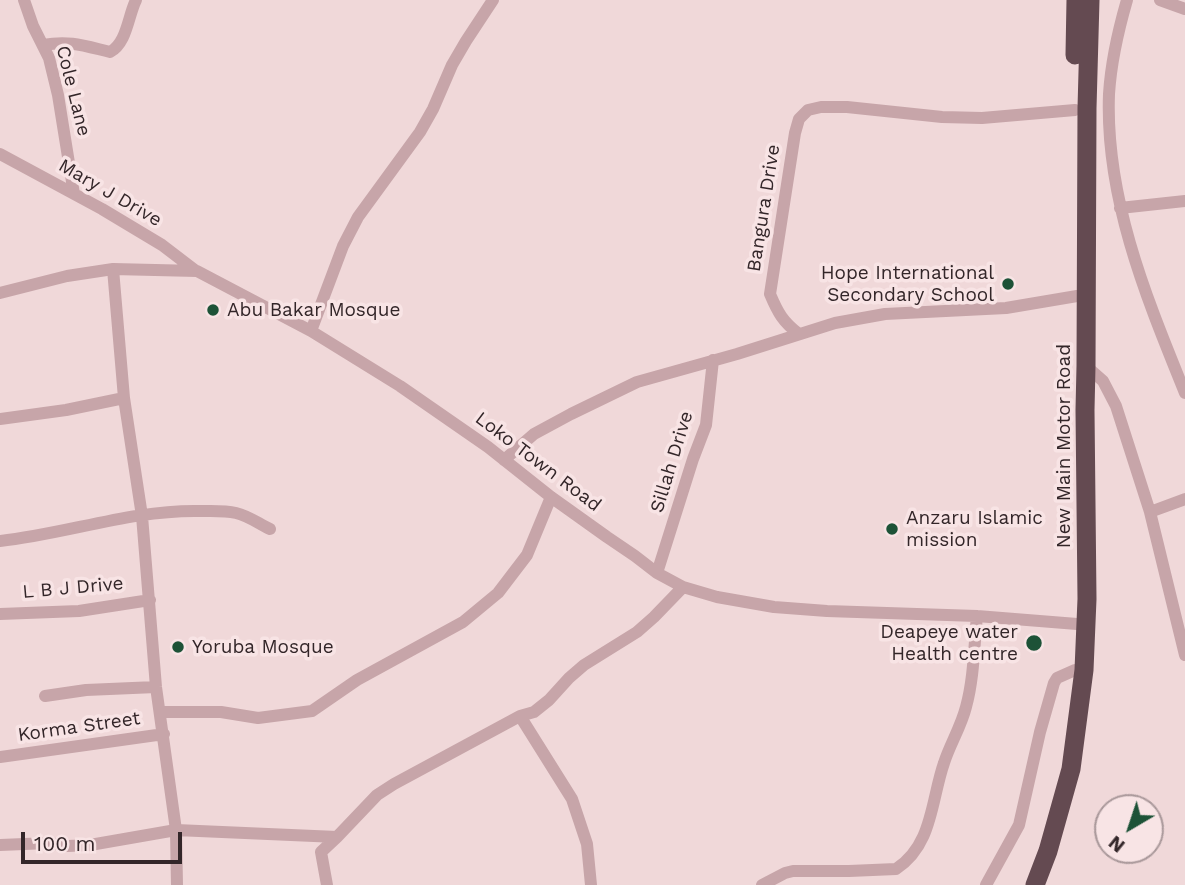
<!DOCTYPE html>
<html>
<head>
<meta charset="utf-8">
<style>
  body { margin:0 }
  #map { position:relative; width:1185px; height:885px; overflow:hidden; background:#f0d8d9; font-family:"Work Sans",sans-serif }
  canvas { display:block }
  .north { position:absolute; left:1094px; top:794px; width:70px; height:70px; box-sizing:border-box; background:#f8e4e5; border:2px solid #a9989a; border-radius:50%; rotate:219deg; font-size:19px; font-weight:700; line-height:28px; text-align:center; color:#332629 }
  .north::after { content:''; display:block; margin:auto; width:24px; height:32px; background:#1d5237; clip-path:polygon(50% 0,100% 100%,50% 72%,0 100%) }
  .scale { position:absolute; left:21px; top:832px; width:161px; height:32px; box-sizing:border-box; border:4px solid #332629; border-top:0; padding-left:9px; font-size:21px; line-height:24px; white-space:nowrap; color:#332629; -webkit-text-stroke:5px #f8e4e5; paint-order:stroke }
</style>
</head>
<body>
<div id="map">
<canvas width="1185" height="885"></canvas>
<div class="north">N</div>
<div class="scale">100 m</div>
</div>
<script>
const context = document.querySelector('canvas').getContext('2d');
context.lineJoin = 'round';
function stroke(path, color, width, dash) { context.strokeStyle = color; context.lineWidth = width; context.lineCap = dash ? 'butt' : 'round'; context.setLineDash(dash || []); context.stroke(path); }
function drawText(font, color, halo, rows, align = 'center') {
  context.font = font + ' "Work Sans",sans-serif'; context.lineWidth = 7; context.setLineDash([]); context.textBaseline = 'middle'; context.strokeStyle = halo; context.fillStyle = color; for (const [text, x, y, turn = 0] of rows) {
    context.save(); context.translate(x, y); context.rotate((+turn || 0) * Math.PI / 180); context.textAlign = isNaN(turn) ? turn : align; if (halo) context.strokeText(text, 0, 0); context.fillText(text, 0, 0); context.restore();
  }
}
const minor = new Path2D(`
  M24 0 33 26 49 58 58 95 74 194
  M1127 0C1118 31 1111 62 1109 94 1105 199 1147 299 1185 393
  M1160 0 1185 9
  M43 45C70 40 85 46 110 52 127 43 128 16 136 0
  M0 154 102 209 162 245 196 271
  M1120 208 1185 201
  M113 269 124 398 142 516 156 687 176 830 177 885
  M0 293 67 276 113 269 197 271 311 331 400 386 488 447 551 497 607 537 635 556 657 573 683 587 717 597 774 607 827 611 977 616 1077 624
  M311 331 343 246 358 217 420 132 433 109 452 65 466 41 493 0
  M799 334C783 322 778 313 770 294L795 133 799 119 808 110 821 107H847L942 117 982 118 1075 110
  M1086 366 1103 381 1116 406 1150 512 1185 655
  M0 419 66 410 124 398
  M504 460 534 434 571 414 637 382 737 354 835 323 885 314 1006 308 1077 296
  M1150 512 1185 499
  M0 541C66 534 131 510 198 511 211 511 224 510 236 513 249 516 259 524 270 529
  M657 573 693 459 706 425 713 360
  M0 614 79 611 150 600
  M45 696 86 690 156 687
  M160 712H221L258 718 312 711 357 680 463 622 498 593 527 555 551 497
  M520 716 572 799 587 844 591 885
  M0 757 164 734
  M0 845 49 843 68 846 90 845 176 830 337 837
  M327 885 321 852 337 837 377 795 394 784 520 716 534 712 549 700 569 678 584 665 637 632 654 617 683 587
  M762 885 785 873 793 871H849L896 869C933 845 931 800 944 763 950 744 961 727 966 707 974 678 974 646 977 616
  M986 885 1019 825 1040 732 1054 683 1057 678 1075 670`);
const trunk = new Path2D(`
  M1075 55 1076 0
  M1035 885 1048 851 1071 769 1084 670 1087 599 1085 410 1086 366 1087 108 1090 0`);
const markers = [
  [1008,284,7,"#1d5237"],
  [213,310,7,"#1d5237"],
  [892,529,7,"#1d5237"],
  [1034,643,9,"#1d5237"],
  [178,647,7,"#1d5237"]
];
const streetNames = [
  ["Cole Lane",73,91,76],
  ["Mary J Drive",110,193,30],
  ["Bangura Drive",764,208,-81],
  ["New Main Motor Road",1064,446,-90],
  ["Loko Town Road",538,462,37],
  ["Sillah Drive",672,462,-73],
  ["L B J Drive",73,588,-5],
  ["Korma Street",79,727,-8]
];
const poiNames = [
  ["Hope International",994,273,"right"],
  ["Secondary School",994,295,"right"],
  ["Abu Bakar Mosque",227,310],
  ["Anzaru Islamic",906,518],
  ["mission",906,540],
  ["Deapeye water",1018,632,"right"],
  ["Health centre",1018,654,"right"],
  ["Yoruba Mosque",192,647]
];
stroke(minor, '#c7a5a9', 12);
stroke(trunk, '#644a51', 19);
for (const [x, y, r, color] of markers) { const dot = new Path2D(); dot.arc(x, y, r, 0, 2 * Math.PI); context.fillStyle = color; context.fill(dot); stroke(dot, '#f8e4e5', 2.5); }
drawText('19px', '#332629', '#f8e4e5', streetNames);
drawText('19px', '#332629', '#f8e4e5', poiNames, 'left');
</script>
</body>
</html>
